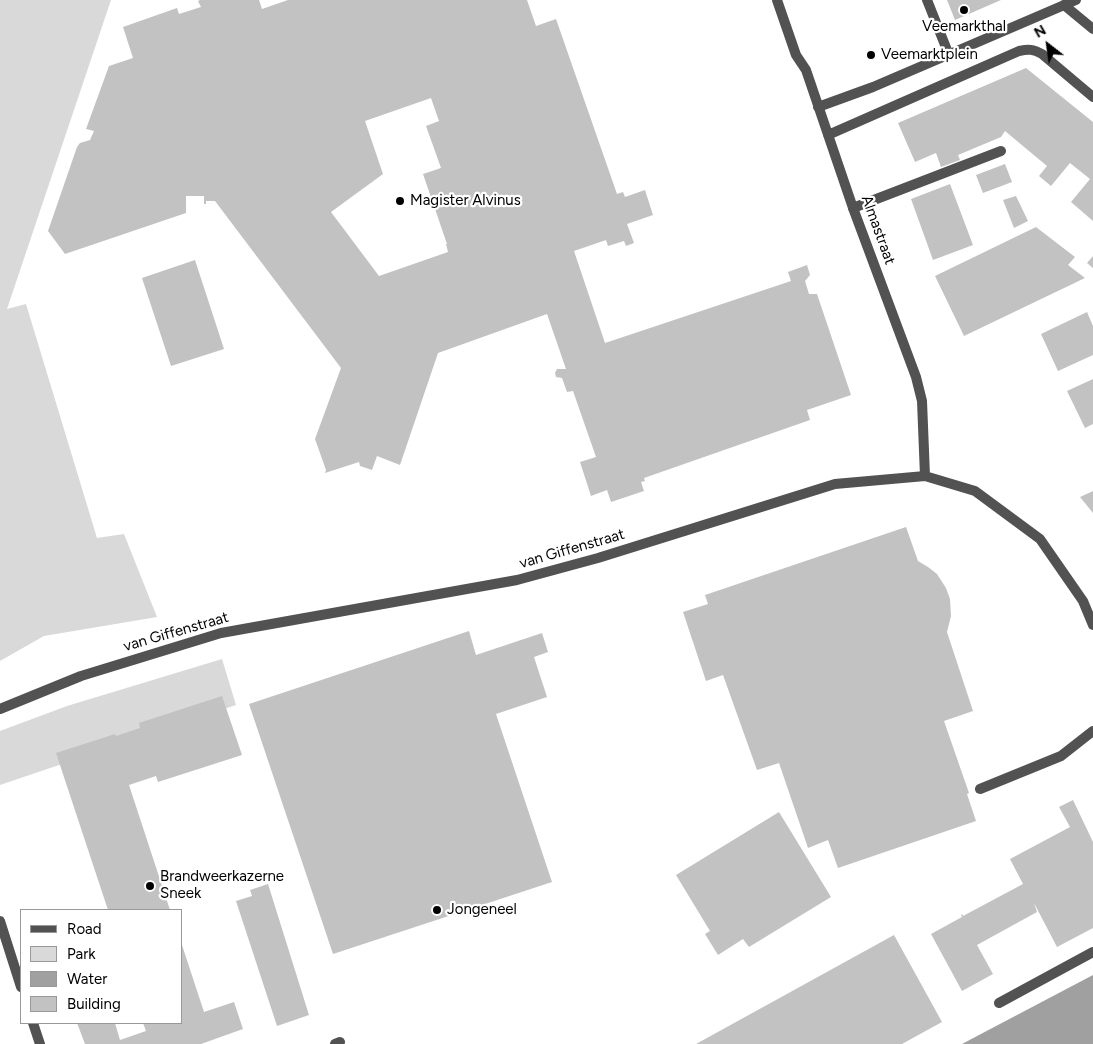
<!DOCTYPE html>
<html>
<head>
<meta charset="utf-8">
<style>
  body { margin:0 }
  #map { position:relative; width:1093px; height:1044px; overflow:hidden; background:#fff; font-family:Figtree,sans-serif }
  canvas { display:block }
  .legend { position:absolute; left:20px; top:909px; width:162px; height:115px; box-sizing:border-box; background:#fff; border:1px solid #999; margin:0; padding:6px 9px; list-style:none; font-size:15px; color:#000 }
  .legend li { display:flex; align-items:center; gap:10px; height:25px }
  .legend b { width:25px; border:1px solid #999 }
  .north { position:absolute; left:1023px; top:20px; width:50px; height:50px; -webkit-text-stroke:4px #fff; paint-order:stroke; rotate:330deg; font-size:14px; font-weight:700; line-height:20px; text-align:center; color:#000 }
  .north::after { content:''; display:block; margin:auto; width:18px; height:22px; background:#000; clip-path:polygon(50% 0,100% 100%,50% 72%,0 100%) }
</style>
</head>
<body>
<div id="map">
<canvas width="1093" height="1044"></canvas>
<ul class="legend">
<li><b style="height:6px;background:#525252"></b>Road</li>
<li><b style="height:14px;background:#d9d9d9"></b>Park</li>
<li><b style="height:14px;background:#a0a0a0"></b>Water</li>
<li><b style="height:14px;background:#c2c2c2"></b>Building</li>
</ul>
<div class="north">N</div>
</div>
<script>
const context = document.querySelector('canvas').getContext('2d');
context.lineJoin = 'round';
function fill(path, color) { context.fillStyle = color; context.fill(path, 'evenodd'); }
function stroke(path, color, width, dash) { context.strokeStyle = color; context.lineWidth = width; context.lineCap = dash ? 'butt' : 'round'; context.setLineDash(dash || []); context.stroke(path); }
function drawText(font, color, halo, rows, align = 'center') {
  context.font = font + ' Figtree,sans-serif'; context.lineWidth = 4.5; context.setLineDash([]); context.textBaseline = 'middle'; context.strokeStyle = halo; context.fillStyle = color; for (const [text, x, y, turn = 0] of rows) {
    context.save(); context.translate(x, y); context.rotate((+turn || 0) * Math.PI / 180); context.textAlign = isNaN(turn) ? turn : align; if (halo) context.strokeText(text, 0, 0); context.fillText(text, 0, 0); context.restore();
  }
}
const green = new Path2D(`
  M0 0H111L7 309 26 304 97 538 124 534 157 617 44 636 0 661Z
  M222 659 236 705 0 785V731L67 706Z`);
const water = new Path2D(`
  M1093 975V1044H962L979 1035Z`);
const building = new Path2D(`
  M200 0H259L262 9 288 0H527L536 26 556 19 617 194 623 192 625 197 645 190 653 215 627 224 634 243 626 246 624 241 608 246 606 240 574 251 605 343 791 281 788 272 807 265 810 275 805 281 809 294H817L851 395 807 410 810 420 644 478 645 481 641 482 644 491 611 502 607 490 591 496 580 462 596 457 573 391 567 392 562 378 556 377 555 373 557 369H566L547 314 438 353 400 465 377 456 372 470 360 466 359 462 325 473 326 470 315 439 341 368 215 201H206V204H204V196H186V213L65 254 48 231 77 147 80 143 90 140 94 131 86 129 109 66 133 58 123 27 177 8 179 14 201 7 198 1ZM431 98 439 121 426 126 441 168 423 174 447 244H446L448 252 379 276 331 212 383 174 365 121Z
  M947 0H1001L955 20Z
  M1026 68 1093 122V221L1071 202 1090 179 1070 163 1051 186 1039 176 1047 166 1005 131 1001 137 958 155 960 160 941 167 936 153 915 162 898 123Z
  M1005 164 1012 182 983 193 976 175Z
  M950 184 973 245 933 260 911 199Z
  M1016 196 1028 221 1014 228 1003 200Z
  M1036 227 1075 257 1068 265 1085 278 964 336 935 276Z
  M1093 256V268L1087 263Z
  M195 260 224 349 171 366 142 278Z
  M1087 312 1093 326V355L1058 371 1041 334Z
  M1093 379V424L1085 428 1067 391Z
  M1093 491V513L1080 497Z
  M906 527 918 561 928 567 937 574 946 588 950 599 951 616 947 632 973 711 944 721 969 793 967 794 976 821 838 868 828 840 808 848 779 763 757 770 723 675 706 681 683 612 708 604 705 595Z
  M469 631 476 655 542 633 548 652 534 657 547 697 496 714 552 882 333 954 249 704Z
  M222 696 242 755 158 782 156 776 129 785 170 910H108L56 753 115 734 116 736 140 728 139 723Z
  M1073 800 1093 842V928L1057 947 1034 903 1037 912 977 945 993 974 962 991 931 934 962 917 961 915 962 914 963 916 1023 884 1010 859 1070 827 1059 807Z
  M779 812 831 897 749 947 743 939 718 955 705 934 710 931 676 875Z
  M268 884 309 1015 277 1026 236 901 252 896 250 890Z
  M894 935 942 1022 902 1044H696Z
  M182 945 204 1012 234 1002 243 1029 201 1044H85L77 1023H115L120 1040 146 1031 143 1023H181Z`);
const service = new Path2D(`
  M927 0 949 55
  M1064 5 1093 29
  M853 208 1001 151
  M980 789 1061 756 1093 731
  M999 1003 1093 952`);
const minor = new Path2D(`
  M777 0 796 55 806 70 853 208 916 377 922 401 925 476
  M818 107 873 87 1076 0
  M828 135 1019 51C1029 49 1033 49 1042 54L1093 97
  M0 709 81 676 221 633 517 580 598 558 835 484 925 476 975 491 1040 539 1083 601 1093 625
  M0 921 21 987
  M33 1023 40 1044
  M335 1044 340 1042`);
const markers = [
  [964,10,5,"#000"],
  [871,55,5,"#000"],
  [400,201,5,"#000"],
  [150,886,5,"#000"],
  [437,910,5,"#000"]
];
const poiNames = [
  ["Veemarkthal",964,27,"center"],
  ["Veemarktplein",881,55],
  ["Magister Alvinus",410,201],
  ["Brandweerkazerne",160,877],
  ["Sneek",160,894],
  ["Jongeneel",447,910]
];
const streetNames = [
  ["Almastraat",878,230,70],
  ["van Giffenstraat",572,549,-16],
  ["van Giffenstraat",176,632,-16]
];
fill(green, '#d9d9d9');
fill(water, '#a0a0a0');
fill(building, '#c2c2c2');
stroke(service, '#525252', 10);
stroke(minor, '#525252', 10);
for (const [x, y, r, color] of markers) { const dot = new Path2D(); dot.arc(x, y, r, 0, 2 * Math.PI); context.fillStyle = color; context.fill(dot); stroke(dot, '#fff', 2); }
drawText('15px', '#000', '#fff', poiNames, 'left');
drawText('15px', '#000', '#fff', streetNames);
</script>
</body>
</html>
